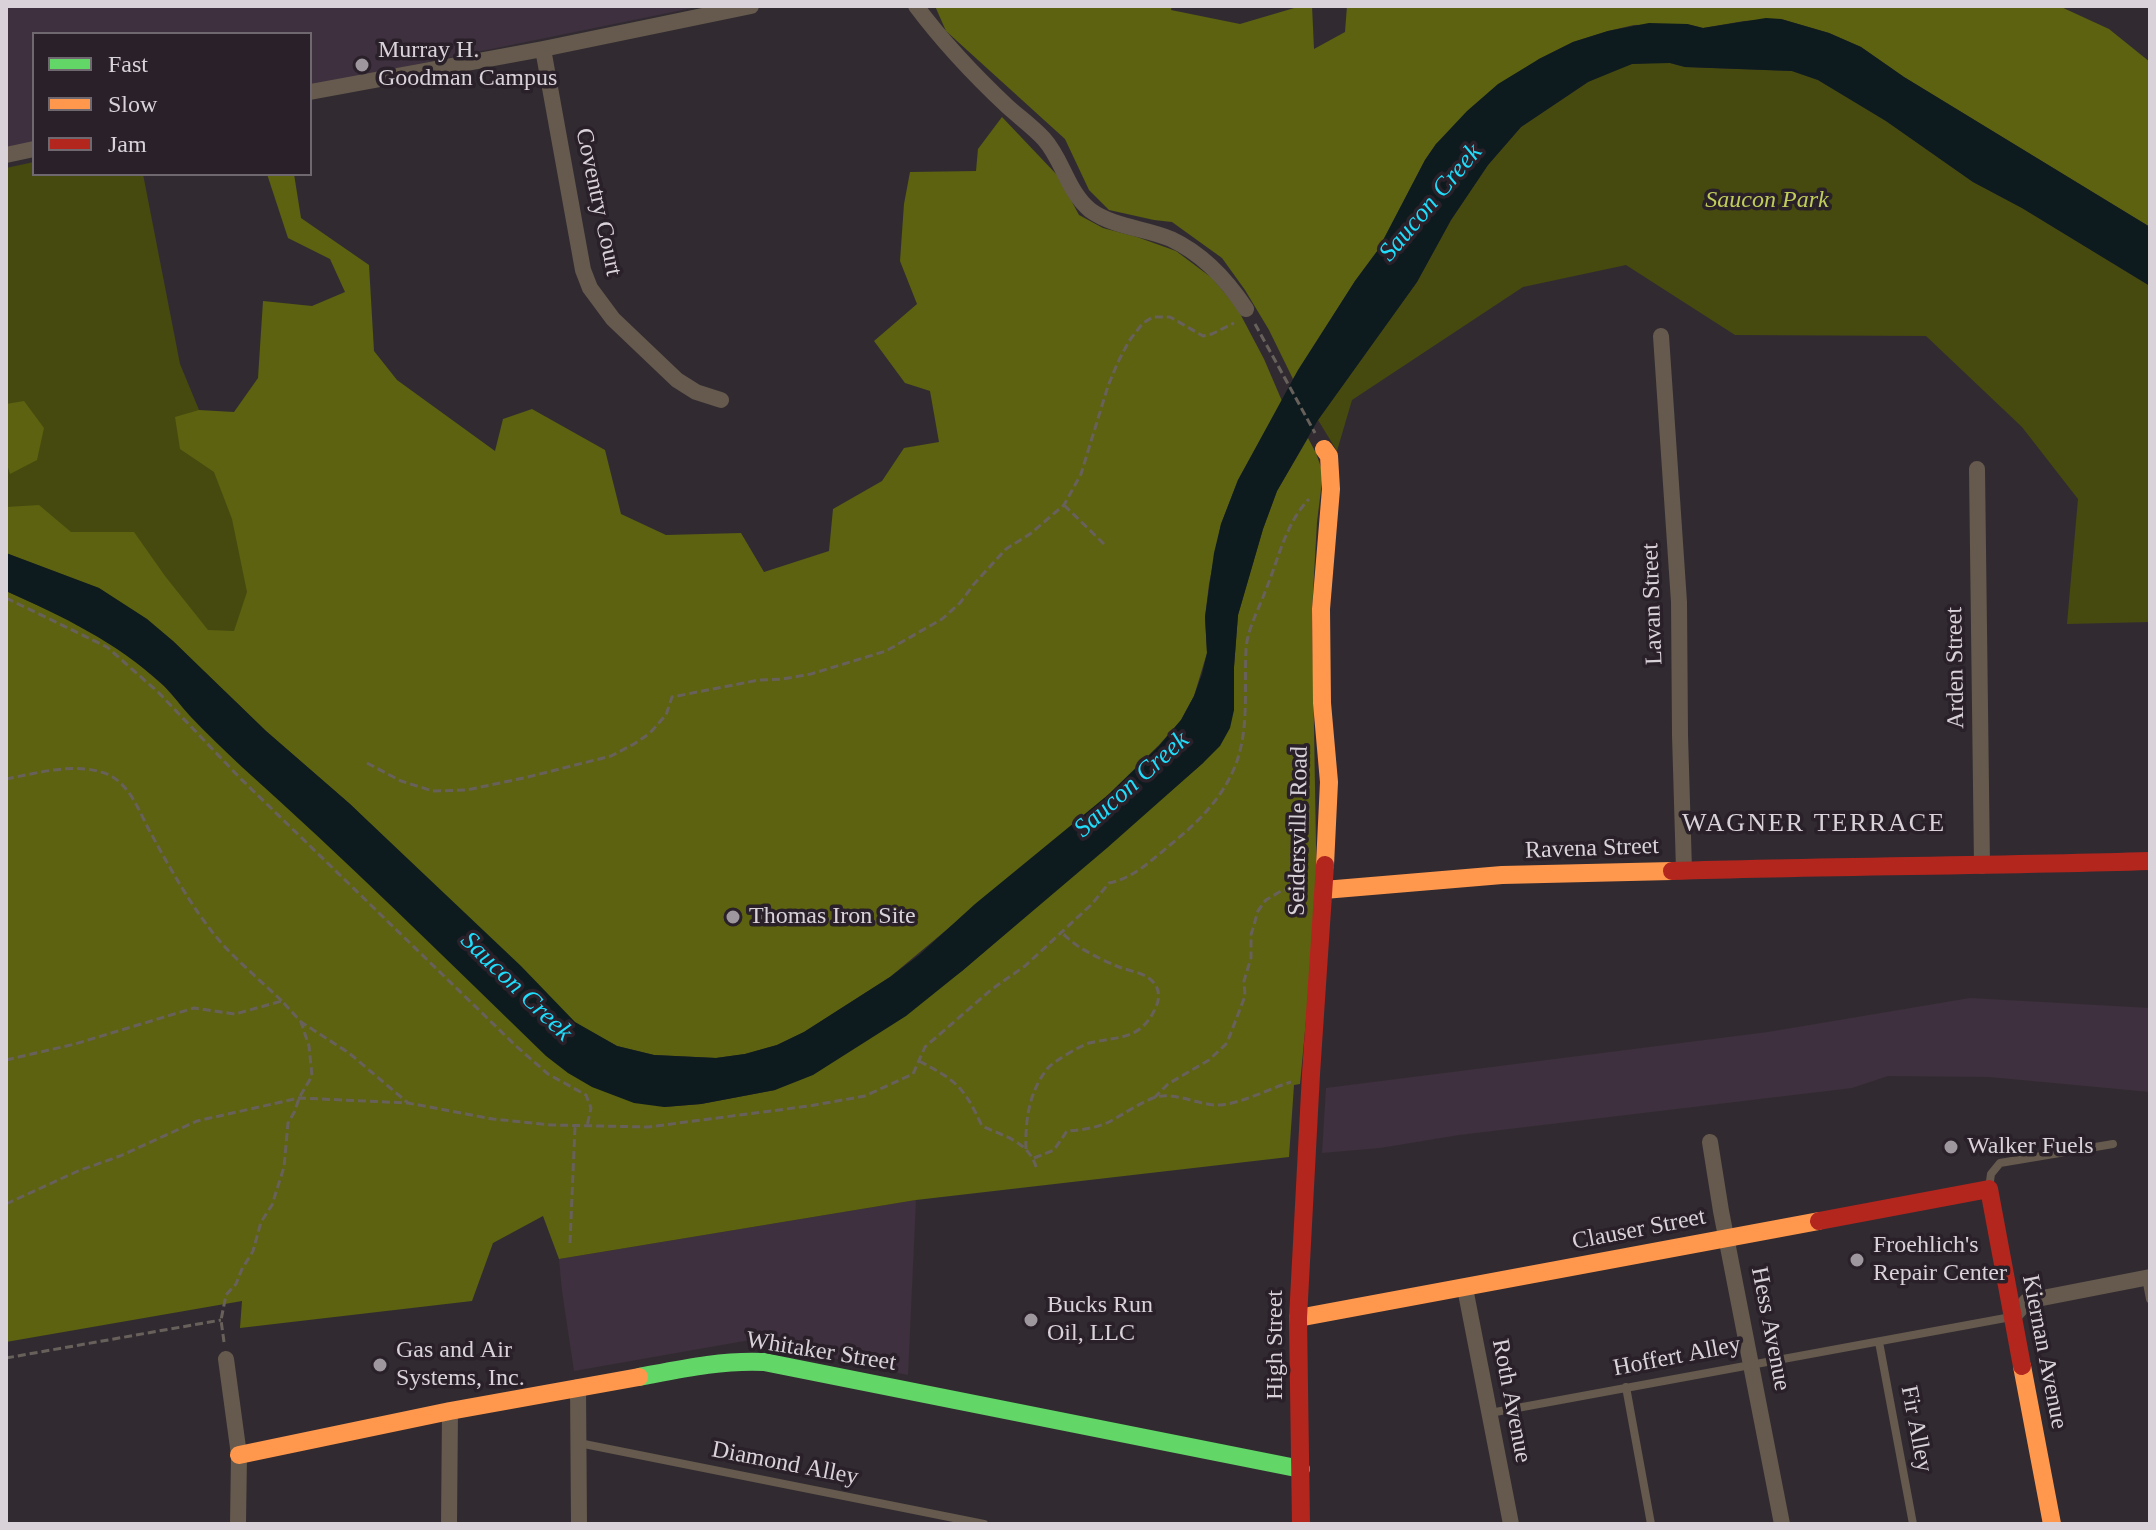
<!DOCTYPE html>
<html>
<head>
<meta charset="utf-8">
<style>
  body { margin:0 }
  #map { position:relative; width:2156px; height:1530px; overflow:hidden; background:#312b31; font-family:"Times New Roman",serif }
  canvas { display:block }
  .frame { position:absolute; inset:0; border:8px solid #d9d3d9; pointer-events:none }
  .legend { position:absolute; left:32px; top:32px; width:280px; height:144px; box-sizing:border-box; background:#292029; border:2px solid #6f686f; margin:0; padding:10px 14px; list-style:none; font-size:24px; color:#d9d3d9 }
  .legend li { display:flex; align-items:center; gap:16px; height:40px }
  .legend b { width:40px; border:2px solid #6f686f }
</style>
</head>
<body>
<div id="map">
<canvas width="2156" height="1530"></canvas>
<div class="frame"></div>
<ul class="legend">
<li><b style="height:10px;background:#63d668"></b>Fast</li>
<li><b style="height:10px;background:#ff974d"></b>Slow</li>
<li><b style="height:10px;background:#b3261e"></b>Jam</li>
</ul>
</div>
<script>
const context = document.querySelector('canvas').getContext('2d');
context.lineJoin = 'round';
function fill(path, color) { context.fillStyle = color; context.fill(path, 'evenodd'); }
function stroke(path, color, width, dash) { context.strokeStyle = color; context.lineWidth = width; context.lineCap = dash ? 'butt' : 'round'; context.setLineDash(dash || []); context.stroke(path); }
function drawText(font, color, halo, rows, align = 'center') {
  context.font = font + ' "Times New Roman",serif'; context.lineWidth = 7; context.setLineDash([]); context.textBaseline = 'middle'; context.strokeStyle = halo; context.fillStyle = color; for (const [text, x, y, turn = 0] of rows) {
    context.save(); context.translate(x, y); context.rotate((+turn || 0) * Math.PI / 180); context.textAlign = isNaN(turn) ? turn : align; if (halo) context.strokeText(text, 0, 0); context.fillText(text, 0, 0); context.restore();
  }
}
const built = new Path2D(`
  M6 6H702L310 86V34H34V143L6 149Z
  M1970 998 2150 1008V1092L1989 1077 1888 1076 1852 1088 1459 1135 1380 1148 1322 1153 1326 1088 1768 1032Z
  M916 1200 908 1375 750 1340 574 1371 562 1291 559 1259Z`);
const green = new Path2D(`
  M1647 63H1670L1685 67 1792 71 1818 80 1886 121 1973 182 2022 208 2150 286V622L2067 624 2078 499 2022 427 1926 336 1735 335 1626 265 1523 287 1352 400 1337 451 1318 420 1417 282 1451 220 1488 165 1521 127 1588 82 1612 70 1632 64Z
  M34 162V174H143L180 364 199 410 284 506 225 692 173 641 99 588 6 553V168Z`);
const forest = new Path2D(`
  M935 6H1172L1171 10 1240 24 1301 6H1312L1314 49 1345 32 1347 6H2059L2109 29 2150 62V227L1904 77 1861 47 1829 33 1781 19 1744 21 1703 28 1687 24 1634 25 1608 31 1573 42 1539 59 1436 144 1425 160 1378 250 1355 281 1293 379 1269 330 1245 290 1222 258 1172 222 1154 220 1109 210 1089 190 1065 139 946 31Z
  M1002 117 1058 176 1079 215 1103 228 1137 237 1176 251 1212 278 1236 306 1264 359 1282 401 1238 480 1221 524 1209 584 1205 617 1207 653 1194 696 1181 720 1159 745 1108 795 890 977 804 1032 777 1045 745 1054 716 1058 654 1055 617 1046 574 1022 350 804 266 731 173 641 147 619 99 588 6 553V507L39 505 71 532H134L165 576 208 630 234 631 247 592 232 519 214 472 180 449 175 417 199 410 234 412 258 378 263 301 312 306 345 292 330 259 288 238 267 174H294L301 218 369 265 374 351 397 380 495 451 503 419 532 409 605 450 621 514 666 535 741 533 764 572 829 551 833 509 882 481 904 448 939 442 930 391 905 383 874 341 917 304 900 261 904 204 910 172 976 171 978 149Z
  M24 401 44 428 37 460 10 474 6 461V404Z
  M1308 438 1316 453 1323 473 1317 522 1312 611 1317 904 1300 1084 1294 1085 1289 1157 916 1200 559 1259 543 1216 493 1243 472 1301 240 1328 242 1301 6 1342V591L70 620 105 640 134 660 164 686 191 716 232 757 334 849 664 1107 701 1104 775 1090 962 971 1203 763 1234 710V667L1238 615 1263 529 1277 491Z`);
const water = new Path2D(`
  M1766 18 1781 19 1829 33 1861 47 1904 77 2150 227V286L2022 208 1973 182 1886 121 1818 80 1792 71 1685 67 1670 63 1632 64 1588 82 1521 127 1488 165 1451 220 1417 282 1318 420 1277 491 1263 529 1238 615 1234 667V710L1230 728 1220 746 1203 763 1107 848 962 971 906 1016 813 1075 775 1090 701 1104 664 1107 634 1103 592 1087 568 1073 546 1056C446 959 346 860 242 767 224 750 206 733 190 716 180 705 172 693 162 684 116 642 62 616 6 591V553L99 588 147 619 173 641 266 731 350 804 521 966 575 1022 617 1046 654 1055 716 1058 745 1054 777 1045 804 1032 890 977 919 955 975 904 1108 795 1159 746 1181 720 1194 696 1202 674 1207 653 1205 617 1214 553 1221 524 1238 480 1298 370 1355 281 1378 250 1425 160 1436 144 1467 111 1498 84 1539 59 1573 42 1608 31 1649 23 1687 24 1703 28Z`);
const path = new Path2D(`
  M1255 324 1315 433
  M1064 505 1104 544
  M6 598 107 647 159 693 240 778 516 1046 548 1074 586 1095 591 1108 587 1126
  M367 763 401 781 433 791 467 790 528 777 611 756 634 744 650 733 666 715 672 697 759 680 783 679 811 674 886 651 942 619 960 603 974 584 1006 549 1030 534 1064 505 1081 474 1108 386 1118 362 1129 341 1143 323 1153 317H1170L1203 336 1212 334 1234 323
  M6 779C37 773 79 761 109 775 129 785 138 808 148 828 170 868 193 911 224 946 242 965 263 983 282 1001
  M6 1060 75 1044 194 1008 235 1014 282 1001 301 1022 349 1053 408 1103
  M919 1061C957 1081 964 1087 982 1126 1006 1137 1030 1142 1037 1170
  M1154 1098 1168 1084 1209 1060 1227 1043 1245 996 1244 981 1251 958V935L1258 911 1266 900 1281 891 1296 887H1304
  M1026 1149C1025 1121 1029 1091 1048 1068 1054 1061 1080 1046 1089 1043 1118 1036 1140 1041 1155 1009 1159 1002 1160 992 1156 986 1149 973 1132 972 1119 967 1107 962 1092 955 1081 948 1074 944 1068 938 1062 933
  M1034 1158 1054 1150 1067 1131C1081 1130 1096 1128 1109 1122 1124 1114 1138 1104 1153 1098 1175 1090 1197 1106 1220 1105 1243 1103 1268 1089 1291 1082
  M6 1204 78 1171 120 1156 197 1121 299 1098 408 1103 493 1119 551 1125 648 1127 809 1106 865 1096 913 1074 925 1047 992 989 1025 966 1092 904 1109 883C1132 879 1152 860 1170 845 1196 824 1219 802 1233 771 1250 734 1244 690 1246 650 1247 630 1258 611 1265 592 1278 561 1285 524 1309 499
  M570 1243 575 1127
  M224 1342 221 1320 226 1295 236 1284 242 1269 253 1251 261 1222 272 1205 284 1167 288 1123 295 1111 299 1098 312 1076 309 1046 301 1022
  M6 1358 221 1320`);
const lane = new Path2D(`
  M1989 1188 1991 1174 2000 1163 2113 1144
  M2146 1278 2150 1299
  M1879 1342 1913 1524
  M1626 1387 1651 1524
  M1490 1413 2011 1317
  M579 1443 984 1524`);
const street = new Path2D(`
  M916 6C943 42 974 75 1007 106 1019 117 1033 127 1044 139 1063 160 1067 191 1090 210 1113 227 1145 228 1171 239 1203 254 1227 280 1246 309
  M543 49 583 270 590 288 613 319 677 380 696 392 721 400
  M310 92 543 49 751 6
  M6 155 34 149
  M1661 336 1679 602 1680 735 1684 870
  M1977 469 1982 866
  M1710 1142 1721 1211 1782 1524
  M1465 1288 1511 1524
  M2013 1317 2027 1301 2150 1277
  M226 1359 239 1455 238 1524
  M578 1387 579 1524
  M449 1524 450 1411`);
const fast = new Path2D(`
  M639 1377C681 1369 721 1360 764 1362L1301 1469`);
const slow = new Path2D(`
  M1324 449 1329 456 1331 489 1321 609 1322 703 1329 782 1325 865
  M1324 890 1502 875 1672 871
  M1298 1318 1819 1221
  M2022 1366 2052 1524
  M239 1455 450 1411 639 1377`);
const jam = new Path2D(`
  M1672 871C1831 866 1991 866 2150 861
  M1819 1221 1989 1189 2022 1366
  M1301 1524 1298 1318 1311 1074 1325 865`);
const markers = [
  [362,65,8,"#9e989e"],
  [733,917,8,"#9e989e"],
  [1951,1147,8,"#9e989e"],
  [1857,1260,8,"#9e989e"],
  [1031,1320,8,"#9e989e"],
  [380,1365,8,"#9e989e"]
];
const poiNames = [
  ["Murray H.",378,51],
  ["Goodman Campus",378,79],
  ["Thomas Iron Site",749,917],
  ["Walker Fuels",1967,1147],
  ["Froehlich's",1873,1246],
  ["Repair Center",1873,1274],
  ["Bucks Run",1047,1306],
  ["Oil, LLC",1047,1334],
  ["Gas and Air",396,1351],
  ["Systems, Inc.",396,1379]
];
const parkNames = [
  ["Saucon Park",1767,201]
];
const streetNames = [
  ["Coventry Court",598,202,78],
  ["Lavan Street",1653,604,-92],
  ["Arden Street",1956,668,-91],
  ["Seidersville Road",1299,831,-89],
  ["Ravena Street",1592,849,-2],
  ["Clauser Street",1639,1230,-11],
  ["Hess Avenue",1770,1329,79],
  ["High Street",1276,1345,-90],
  ["Whitaker Street",821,1352,9],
  ["Kiernan Avenue",2044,1352,79],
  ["Hoffert Alley",1677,1357,-11],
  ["Roth Avenue",1511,1401,79],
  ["Fir Alley",1916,1429,79],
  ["Diamond Alley",785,1464,11]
];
const waterNames = [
  ["Saucon Creek",1431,203,-50],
  ["Saucon Creek",1132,785,-42],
  ["Saucon Creek",516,987,44]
];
const neighbourhoodNames = [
  ["WAGNER TERRACE",1814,824]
];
fill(built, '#3e303e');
fill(green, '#464a0f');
fill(forest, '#5c6210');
fill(water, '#0e1b1e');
stroke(path, '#68615b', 3, [8, 4]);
stroke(lane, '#655a4d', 8);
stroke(street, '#655a4d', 16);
stroke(fast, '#63d668', 18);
stroke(slow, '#ff974d', 18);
stroke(jam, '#b3261e', 18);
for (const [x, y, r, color] of markers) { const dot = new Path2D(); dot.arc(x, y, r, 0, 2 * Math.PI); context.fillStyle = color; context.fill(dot); stroke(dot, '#292029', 3); }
drawText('24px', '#d9d3d9', '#292029', poiNames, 'left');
drawText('italic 24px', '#c0cd5a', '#292029', parkNames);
drawText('24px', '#d9d3d9', '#292029', streetNames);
drawText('italic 26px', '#1fddfb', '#292029', waterNames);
context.letterSpacing = '2px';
drawText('26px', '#d9d3d9', '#292029', neighbourhoodNames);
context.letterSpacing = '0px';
</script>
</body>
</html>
